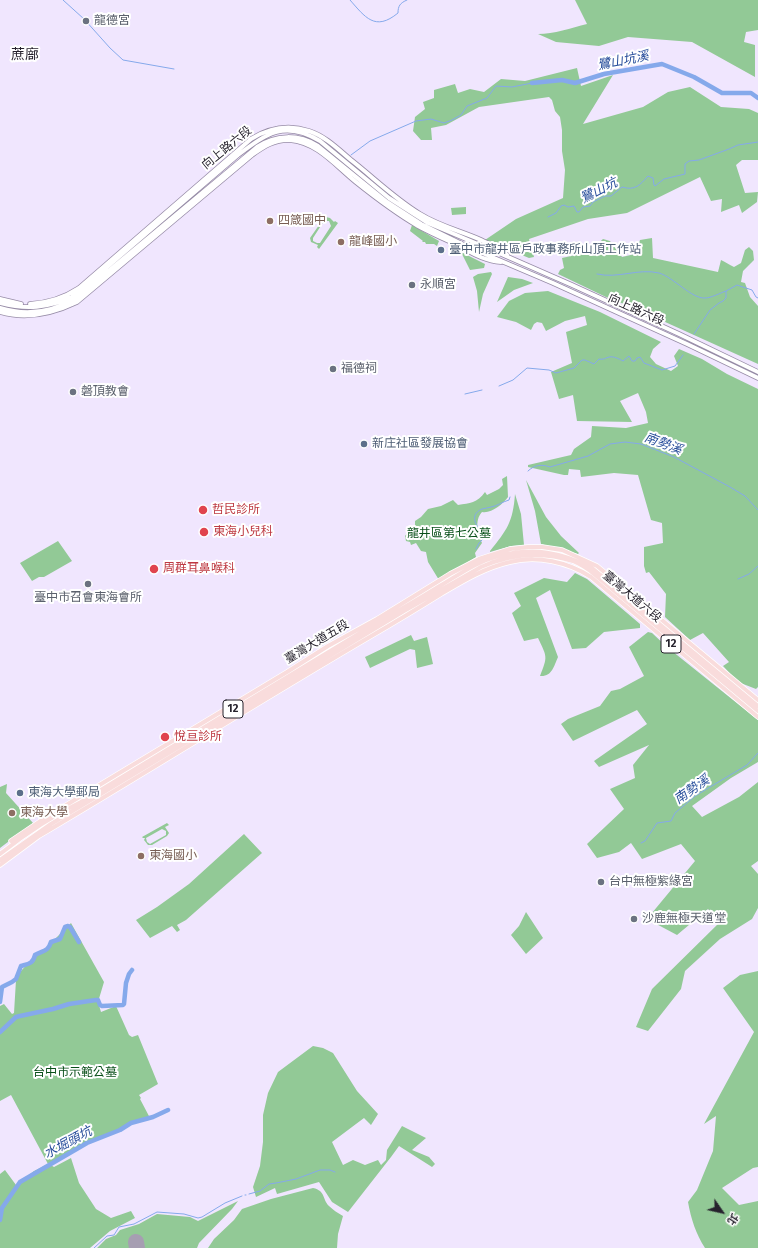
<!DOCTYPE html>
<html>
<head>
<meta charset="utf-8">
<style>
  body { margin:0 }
  #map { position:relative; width:758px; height:1248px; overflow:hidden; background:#f0e6fe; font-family:"Fira Sans","Noto Sans TC",sans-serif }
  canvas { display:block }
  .north { position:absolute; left:702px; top:1192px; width:40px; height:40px; -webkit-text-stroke:3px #fff; paint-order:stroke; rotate:124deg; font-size:11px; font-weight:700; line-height:16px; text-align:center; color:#26222d }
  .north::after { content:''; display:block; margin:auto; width:14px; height:18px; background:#26222d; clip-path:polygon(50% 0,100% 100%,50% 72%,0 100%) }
</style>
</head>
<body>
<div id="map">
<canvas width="758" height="1248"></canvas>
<div class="north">北</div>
</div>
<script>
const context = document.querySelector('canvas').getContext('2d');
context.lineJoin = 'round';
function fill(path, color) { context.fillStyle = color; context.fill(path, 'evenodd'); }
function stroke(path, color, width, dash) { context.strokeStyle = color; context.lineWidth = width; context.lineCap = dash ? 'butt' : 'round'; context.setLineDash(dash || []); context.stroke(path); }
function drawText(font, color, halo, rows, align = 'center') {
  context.font = font + ' "Fira Sans","Noto Sans TC",sans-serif'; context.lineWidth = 4; context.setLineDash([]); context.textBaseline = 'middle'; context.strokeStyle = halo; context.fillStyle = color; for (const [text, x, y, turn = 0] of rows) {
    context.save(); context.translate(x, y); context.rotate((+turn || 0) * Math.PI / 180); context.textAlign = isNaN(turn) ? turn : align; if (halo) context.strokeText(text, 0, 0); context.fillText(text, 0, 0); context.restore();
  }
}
const green = new Path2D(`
  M575 0H758V30L746 32 744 42 755 45V77L692 42 628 37 599 46 556 42 538 34C554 34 571 28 587 24Z
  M577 68 581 86 613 75 583 124 643 107 668 92 690 87 721 107 749 109 758 113V160H742L736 165 745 193 758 192 757 202 742 213 739 205 721 212 722 199 711 201 700 177 627 213 588 219 529 239 534 257 529 258 485 240 516 219 563 198 565 170 562 151V130L560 117 555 111 552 100 549 97 479 107 446 125 431 128 432 140H421L413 131 415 117 425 109 423 102 434 98V90L455 84 458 93 470 89 484 92 501 79 525 81Z
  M466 207V214L452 215 451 208Z
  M326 217 330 218 334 222 335 221 338 223 319 249 317 247 318 245 311 242 310 238 324 218ZM324 221H329L331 226 320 243H317L313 241V238Z
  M412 225 439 241 437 246 434 244H426L425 242H422L423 241 410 231Z
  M652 238 653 258 718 272 721 260C726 262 729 265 734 267L741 263 745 250 749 247 753 251 754 260 743 271 741 282 745 283 750 297 758 306V364L632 307 608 298 558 274 560 270 564 268 562 258 589 252 603 239 610 241 622 257 635 254 640 240Z
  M461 252 485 264 484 268 470 270Z
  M491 272 492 274 483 294 479 312 477 291 473 277 478 274Z
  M508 277 522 279 533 283 514 290 497 302Z
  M548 291 600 312 661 342 653 349 650 357 656 364 671 371 678 366 674 356 679 349 702 359 727 374 758 389V687L756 689 738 682 723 666 729 662 703 633 690 640 665 617 666 594 649 572 646 573 644 566V547L663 543 662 523 651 520 638 475 614 473 581 477 580 470 569 469 568 475H564L528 467V465L571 455 574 449 591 437 592 426 626 428 648 423 646 412 638 393 620 401 632 422 577 421 573 395 559 399 551 372 572 363 566 332 587 325 585 316 565 321 546 331 542 323 537 322 534 324 531 330 516 322 497 317 509 301 525 293Z
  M507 476 508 497C503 504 491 514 482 512 474 521 478 533 482 543L475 553 476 557 439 580 428 562 426 552 421 551 416 543 411 545 410 542 406 541 405 536 409 531 415 528V521L421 517 428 509 441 506 453 500 458 505C470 503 477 503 485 492L487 495 499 489 503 485 502 479Z
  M526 480 546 517 561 536 579 553 578 554 541 544 535 511Z
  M515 494 521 514 524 545 511 546 490 552V551C507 530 513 522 515 494Z
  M58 541 72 561 44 577H39L32 581 20 563Z
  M575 573 587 579 640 624V628L604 632 586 648 572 649 550 590 536 598 558 657C554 666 552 677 540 676 548 656 547 657 538 638L524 641 512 613 521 606 514 593 544 578 567 582Z
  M648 632 652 633 667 647 758 720V762L731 778 692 806 702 817 739 797 758 782V861L751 866 758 874V908L752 919 720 939 685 971 681 989 648 1031 636 1027 652 989 720 922 708 909 677 935 647 919 695 861 681 844 642 859 631 843 619 852 597 858 587 844 624 809 610 789 635 778 633 765 649 745 599 767 594 761 647 724 637 710 573 741 561 724 568 719 600 706 611 691 620 689 644 676 629 647Z
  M411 635 414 641 427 637 433 664 417 668 415 650 410 649 370 668 365 657Z
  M7 784 6 793 33 823 0 848V787Z
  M167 823 169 825 165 827 169 833 167 836 152 845H148L144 840 145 838H143L142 837ZM162 829 166 831V835L150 844 147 842 146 838Z
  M244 834 262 853 186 920 177 925 180 930 177 932 172 926 150 938 136 920 157 907 189 884Z
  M526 912 543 938 526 954 511 935 519 926Z
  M71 923 104 982 98 1002 101 1012 116 1006 129 1035 132 1037 138 1035 158 1084 139 1095 141 1098 140 1099 150 1118 131 1122 120 1129 101 1136 49 1164 54 1167 71 1158 79 1183 96 1209 111 1218 131 1211 135 1218 110 1231 90 1248H0V1174L5 1170 16 1185 34 1171 48 1164 11 1095 0 1101V1006L4 1004 12 1014 14 1013 16 980 21 971 29 962 46 948Z
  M758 971V1167L753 1168 722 1188 739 1205 758 1201V1248H705C696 1234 691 1219 688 1202L697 1190 713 1151 716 1116 704 1124 754 1032 723 988 740 975Z
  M313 1046 323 1048 333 1053 357 1091 378 1114 371 1125 364 1118 332 1142 343 1165 353 1160 365 1165 378 1160 381 1165 386 1160 387 1150 402 1126 426 1138 412 1150 429 1157 435 1164 432 1167 399 1146 391 1157 348 1212 332 1202 319 1182 277 1194 275 1188 256 1197 253 1187 260 1166 263 1142V1115L268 1093 278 1072Z
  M313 1188C326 1191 322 1199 329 1206 333 1210 338 1213 343 1216L338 1234 337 1248H208L214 1239 234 1220 242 1209 271 1199Z
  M238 1201 232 1209 199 1243 197 1248H97L106 1239 116 1235 120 1230 139 1224 157 1214 190 1217 198 1221Z`);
const stream = new Path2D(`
  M63 0 84 19 110 48 123 60 174 69
  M350 0C365 17 375 32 398 13 398 6 400 3 407 0
  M351 155 370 141 416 121 431 119 444 123 452 120 461 115 467 106 487 98 496 86 512 87 532 83
  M548 217 556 213 561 206 564 205 568 207 574 206 577 212H579L583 207 590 206 593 202 605 196H611L622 187C635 191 640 185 648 176L653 178 654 185 655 186 664 179 685 174V164L689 161 699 160 729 149 738 145 758 142
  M597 274C618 279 638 268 659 273 673 277 692 299 705 298 711 298 720 293 726 291
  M694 334 710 310 719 303 723 301 726 298V291L737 285 752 290 756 297 758 298
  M499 386 513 380 527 368 549 370 556 373 574 368 582 360H585L594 364 599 359C604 360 605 358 609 357 614 356 619 359 623 361L629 356 632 361H635L637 358 640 357 644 363 662 370 675 366 683 355
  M465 394 482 390
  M528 471C534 465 542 464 550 467L588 456 610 444 625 442 641 444 674 457 730 487 745 496 758 510
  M476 549 479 543 483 539V534C477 527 468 515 482 509 485 508 488 508 491 507 497 506 502 502 509 500L510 497
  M738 579 749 574 758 566
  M641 843 645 841 657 823 671 821 675 813 695 796 747 765 758 753
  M249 1194 260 1191 269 1184 276 1183 296 1179 320 1170H330L335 1172
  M245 1195H246
  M94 1248 107 1236 114 1235 119 1227 134 1224 157 1212 184 1214 198 1218 202 1217 225 1203 242 1196`);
const river = new Path2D(`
  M532 83 562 80 575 83 604 74 662 64 694 77 722 93H751L758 98
  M0 1002 2 987 12 982 16 979 21 966C28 964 33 964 35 955 43 950 48 952 51 942L60 939 65 927 68 926 70 927 79 942
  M0 1032 16 1017 20 1016 53 1009 69 1004 96 1000H98L100 1005 102 1006 123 1005 124 1004 126 983 129 974 132 970
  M0 1220 2 1208 20 1182 87 1143 120 1130 131 1123 153 1117 168 1110`);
const runway = new Path2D(`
  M136 1242 137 1248`);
const secondary = new Path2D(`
  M0 299 21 304
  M0 303C26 310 48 308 72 297L238 155C267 133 285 120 320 141L389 198 428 223 499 253 572 285 679 334 758 372
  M30 304C48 303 64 298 79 288L251 139C269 128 288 124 309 131 325 136 338 149 351 160 374 178 395 199 420 214 439 226 461 231 481 240 491 245 500 248 507 255
  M0 308C26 316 52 312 75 299L257 147C276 134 299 134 318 146L387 202 421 224 466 246 553 283 687 344 758 378
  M0 312C27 320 52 314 77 302L252 155C263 147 275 139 290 140 317 142 336 166 356 182 376 198 396 213 418 226 429 232 440 237 451 242 468 250 482 261 501 262`);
const primary = new Path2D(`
  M11 841 48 816 287 672 328 646 377 619 450 574 479 559 510 549 528 547H542L562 550 597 566 758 700
  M0 854C25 834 52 816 81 802 176 744 271 687 365 630 389 616 414 602 438 587 457 576 477 561 499 556 534 547 561 552 592 568L758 706
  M0 860 51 824 404 611 481 567C510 554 542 551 573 561 580 564 588 569 594 574L758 711
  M0 865 39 836C149 771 257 703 368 638 392 624 417 609 441 594 463 581 484 568 510 562 537 555 568 562 591 577L758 717`);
const markers = [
  [86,21,4,"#6b7280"],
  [270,221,4,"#8d6e63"],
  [341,242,4,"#8d6e63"],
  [441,250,4,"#5c6f8a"],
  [412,285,4,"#6b7280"],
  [333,369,4,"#6b7280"],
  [73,392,4,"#6b7280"],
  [364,444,4,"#5c6f8a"],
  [203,510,5,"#e0444e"],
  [204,532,5,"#e0444e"],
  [154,569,5,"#e0444e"],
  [88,584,4,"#6b7280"],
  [165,737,5,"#e0444e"],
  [20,793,4,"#5c6f8a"],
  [12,813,4,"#8d6e63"],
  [141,856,4,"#8d6e63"],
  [601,882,4,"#6b7280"],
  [634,919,4,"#6b7280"]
];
const shields = [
  [671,644,20],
  [233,709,20]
];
const shieldNames = [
  ["12",671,644],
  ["12",233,709]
];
const worshipNames = [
  ["龍德宮",94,21],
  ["永順宮",420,285],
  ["福德祠",341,369],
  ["磐頂教會",81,392],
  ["臺中市召會東海會所",88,598,"center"],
  ["台中無極紫緣宮",609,882],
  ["沙鹿無極天道堂",642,919]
];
const streetNames = [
  ["向上路六段",227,148,-39],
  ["向上路六段",636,310,24],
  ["臺灣大道六段",632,597,40],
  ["臺灣大道五段",317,642,-31]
];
const educationNames = [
  ["四箴國中",278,221],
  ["龍峰國小",349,242],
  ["東海大學",20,813],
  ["東海國小",149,856]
];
const serviceNames = [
  ["臺中市龍井區戶政事務所山頂工作站",449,250],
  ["新庄社區發展協會",372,444],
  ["東海大學郵局",28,793]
];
const healthNames = [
  ["哲民診所",212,510],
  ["東海小兒科",213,532],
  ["周群耳鼻喉科",163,569],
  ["悅亘診所",174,737]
];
const parkNames = [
  ["龍井區第七公墓",449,534],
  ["台中市示範公墓",75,1073]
];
const waterNames = [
  ["鷺山坑溪",623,61,-11],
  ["鷺山坑",599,191,-27],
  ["南勢溪",663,444,21],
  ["南勢溪",692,790,-35],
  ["水堀頭坑",68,1143,-28]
];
const quarterNames = [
  ["蔗廍",25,55]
];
fill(green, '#92c996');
stroke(stream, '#85a9eb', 1);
stroke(river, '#85a9eb', 4.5);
stroke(runway, '#a69eb2', 16);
stroke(secondary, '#978ca7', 5.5);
stroke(primary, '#fff', 5.5);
stroke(secondary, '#fff', 4);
stroke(primary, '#f9dcdc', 4);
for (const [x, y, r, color] of markers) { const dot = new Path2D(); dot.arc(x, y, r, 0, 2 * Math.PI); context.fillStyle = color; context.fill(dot); stroke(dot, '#fff', 1.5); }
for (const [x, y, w] of shields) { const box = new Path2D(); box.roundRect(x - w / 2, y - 9, w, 18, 3); context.fillStyle = '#fff'; context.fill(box); stroke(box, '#26222d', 1); }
drawText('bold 11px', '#26222d', null, shieldNames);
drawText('12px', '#5b616d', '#fff', worshipNames, 'left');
drawText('12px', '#26222d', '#fff', streetNames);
drawText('12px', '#785e54', '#fff', educationNames, 'left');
drawText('12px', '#4e5e75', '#fff', serviceNames, 'left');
drawText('12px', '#be3a42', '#fff', healthNames, 'left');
drawText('12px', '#094f19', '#fff', parkNames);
drawText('italic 13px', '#274d9b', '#fff', waterNames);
drawText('14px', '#26222d', '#fff', quarterNames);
</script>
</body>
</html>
